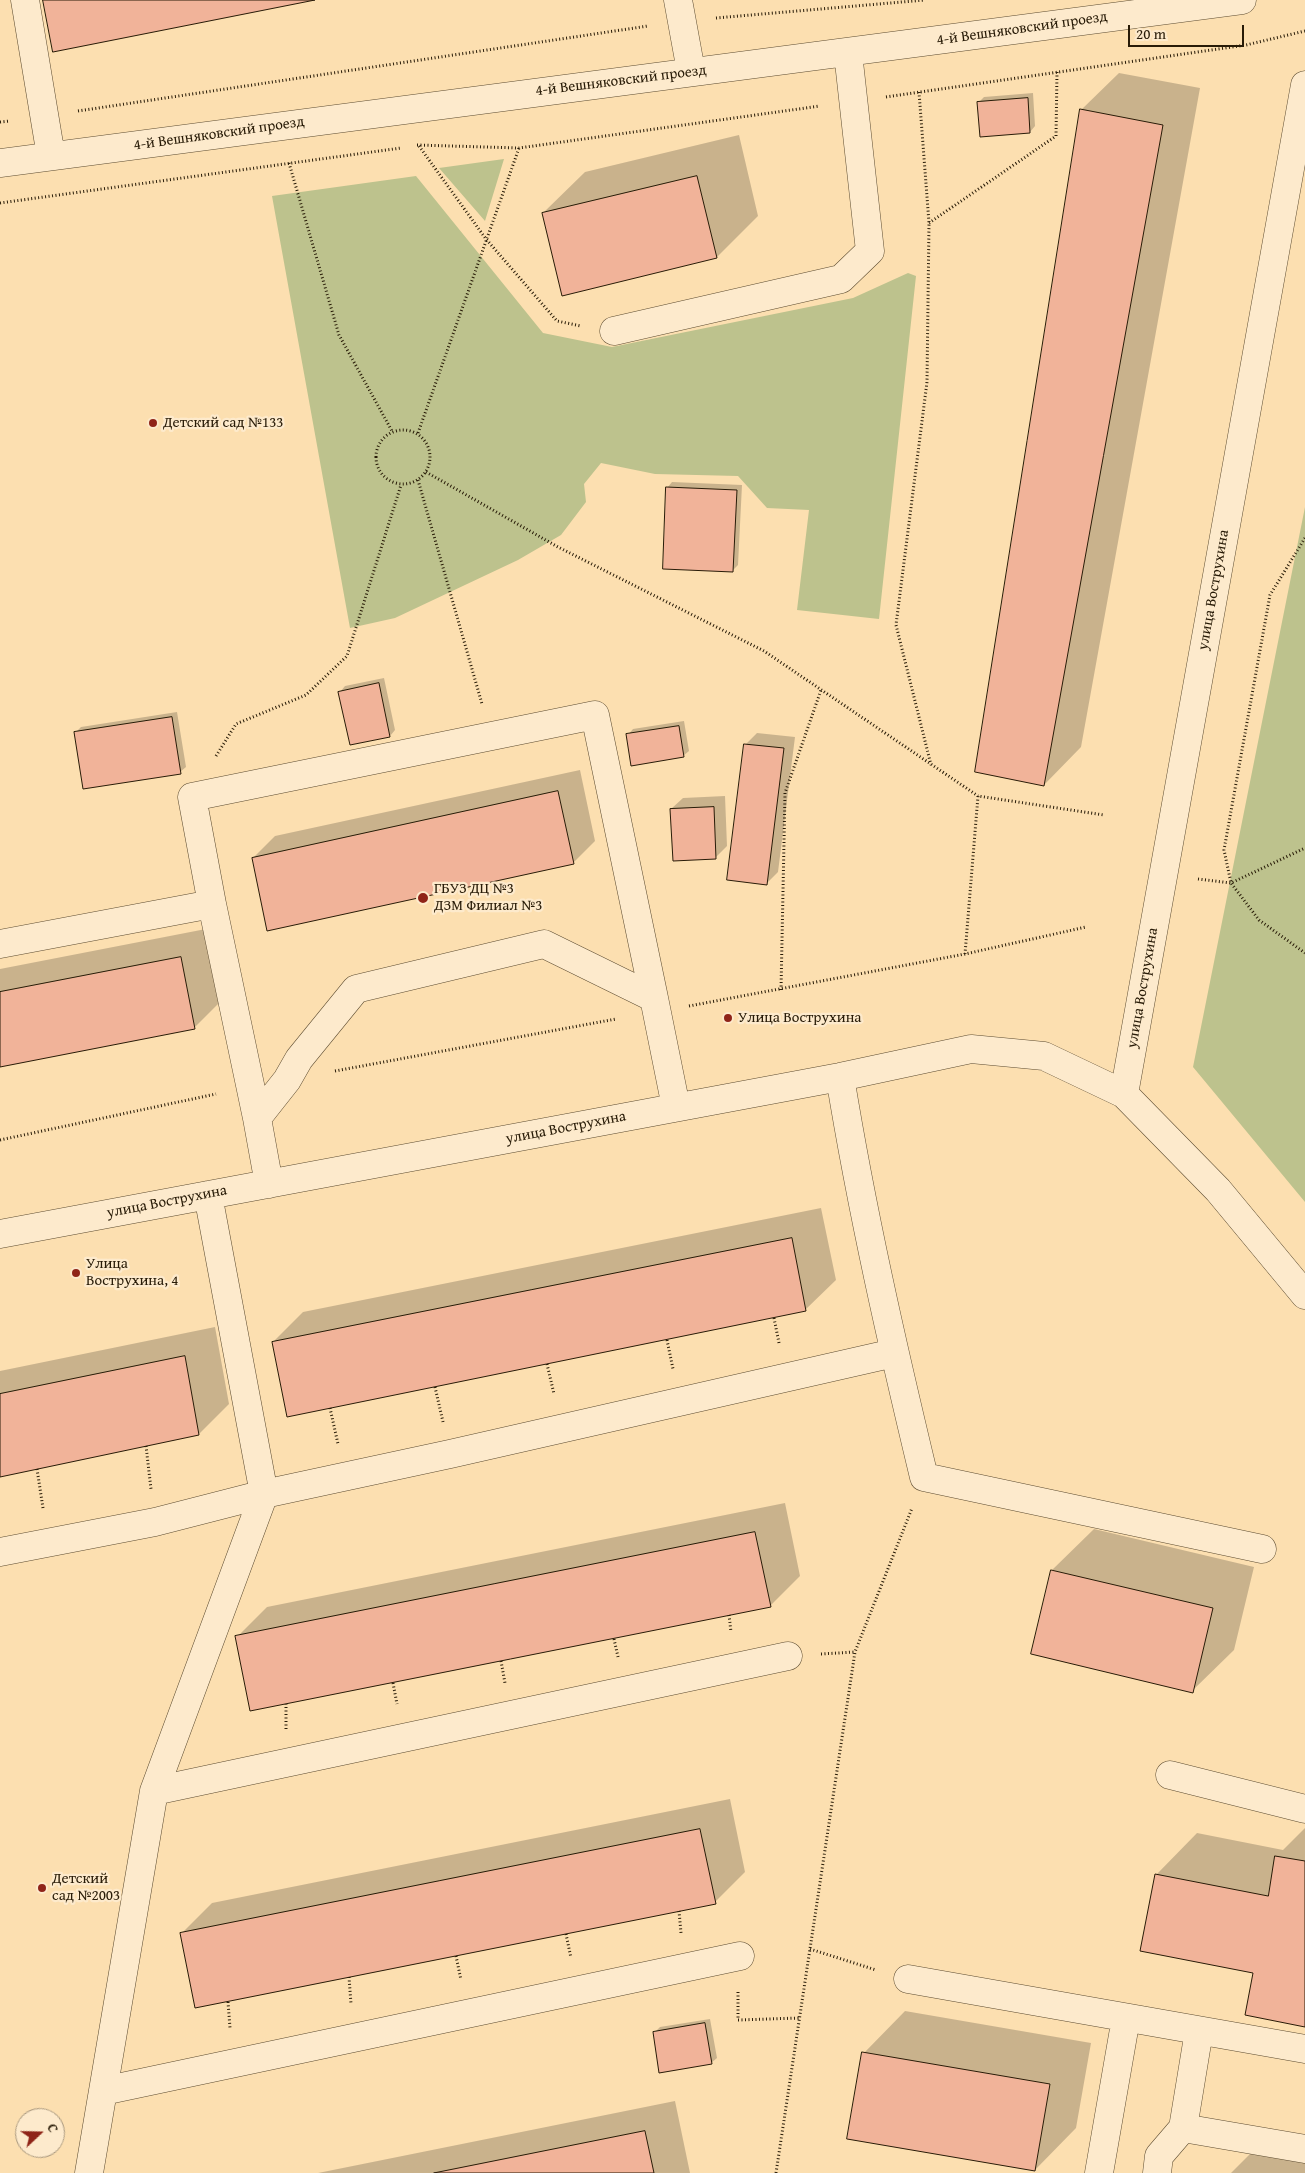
<!DOCTYPE html>
<html>
<head>
<meta charset="utf-8">
<style>
  body { margin:0 }
  #map { position:relative; width:1305px; height:2173px; overflow:hidden; background:#fcdfb0; font-family:"Gentium Book Plus",serif }
  canvas { display:block }
  .north { position:absolute; left:15px; top:2108px; width:50px; height:50px; box-sizing:border-box; background:#fdeacc; border:1px solid #a8977d; border-radius:50%; rotate:69deg; font-size:14px; font-weight:700; line-height:20px; text-align:center; color:#281b07 }
  .north::after { content:''; display:block; margin:auto; width:18px; height:22px; background:#8f2418; clip-path:polygon(50% 0,100% 100%,50% 72%,0 100%) }
  .scale { position:absolute; left:1128px; top:25px; width:116px; height:22px; box-sizing:border-box; border:2px solid #281b07; border-top:0; padding-left:6px; font-size:15px; line-height:18px; white-space:nowrap; color:#281b07; -webkit-text-stroke:4px #fdeacc; paint-order:stroke }
</style>
</head>
<body>
<div id="map">
<canvas width="1305" height="2173"></canvas>
<div class="north">С</div>
<div class="scale">20 m</div>
</div>
<script>
const context = document.querySelector('canvas').getContext('2d');
context.lineJoin = 'round';
function fill(path, color) { context.fillStyle = color; context.fill(path, 'evenodd'); }
function stroke(path, color, width, dash) { context.strokeStyle = color; context.lineWidth = width; context.lineCap = dash ? 'butt' : 'round'; context.setLineDash(dash || []); context.stroke(path); }
function drawText(font, color, halo, rows, align = 'center') {
  context.font = font + ' "Gentium Book Plus",serif'; context.lineWidth = 4.5; context.setLineDash([]); context.textBaseline = 'middle'; context.strokeStyle = halo; context.fillStyle = color; for (const [text, x, y, turn = 0] of rows) {
    context.save(); context.translate(x, y); context.rotate((+turn || 0) * Math.PI / 180); context.textAlign = isNaN(turn) ? turn : align; if (halo) context.strokeText(text, 0, 0); context.fillText(text, 0, 0); context.restore();
  }
}
const green = new Path2D(`
  M504 159 485 221 439 168Z
  M416 176 543 333 612 347 853 298 908 273 916 276 879 619 797 610 809 510 767 508 738 476 655 474 601 463 584 484 586 502 561 535 518 560 395 618 350 628 272 196Z
  M1305 507V1202L1193 1067Z`);
const shadow = new Path2D(`
  M1119 73 1200 88 1081 747 1044 785 1081 110Z
  M1033 93 1035 126 1030 132 979 102 984 97Z
  M739 135 758 216 717 257 543 213 585 172Z
  M672 482 742 485 738 565 733 570 667 488Z
  M384 678 395 730 390 736 340 692 345 686Z
  M177 712 186 767 180 772 76 732 81 727Z
  M684 721 689 751 683 756 628 735 633 729Z
  M757 733 795 737 778 872 766 884 746 744Z
  M580 770 595 841 573 863 253 858 275 836Z
  M725 796 727 846 716 857 671 809 683 798Z
  M211 928 224 998 194 1028 0 1066V969Z
  M821 1208 836 1280 805 1310 273 1342 303 1312Z
  M215 1327 229 1404 199 1434 0 1476V1371Z
  M785 1503 800 1576 770 1606 237 1637 267 1607Z
  M1094 1529 1254 1567 1234 1650 1192 1691 1052 1570Z
  M730 1799 745 1872 715 1902 182 1933 212 1903Z
  M1305 1828V2025L1255 1972 1156 1875 1197 1833 1283 1850Z
  M905 2011 1091 2043 1076 2128 1035 2170 864 2053Z
  M710 2019 717 2058 711 2063 654 2033 660 2027Z
  M675 2101 690 2173H318Z
  M1251 2153 1305 2162V2173H1231Z`);
const building = new Path2D(`
  M43 0H315L53 52Z
  M1028 98 1030 133 980 137 977 102Z
  M1080 109 1163 125 1044 786 975 772Z
  M697 176 717 258 562 296 542 213Z
  M666 487 737 490 733 572 663 569Z
  M379 683 390 737 350 745 338 692Z
  M172 717 181 774 83 789 74 732Z
  M679 726 684 757 631 766 626 734Z
  M744 744 784 748 767 885 727 880Z
  M558 791 574 864 267 931 252 858Z
  M714 807 716 859 673 861 670 809Z
  M181 957 195 1029 0 1067V992Z
  M792 1238 806 1311 287 1417 272 1342Z
  M185 1356 199 1435 0 1477V1394Z
  M755 1532 771 1607 250 1711 235 1636Z
  M1051 1570 1213 1608 1193 1693 1031 1654Z
  M700 1829 716 1904 195 2008 180 1933Z
  M1275 1856 1305 1861V2027L1245 2015 1253 1973 1140 1951 1155 1874 1268 1896Z
  M705 2023 712 2064 659 2073 653 2032Z
  M862 2052 1050 2084 1035 2171 847 2139Z
  M645 2131 654 2173H434Z`);
const path = new Path2D(`
  M716 18 925 0
  M919 92 929 223 927 382 896 625 931 765
  M886 97 1246 45 1305 31
  M78 111 648 26
  M0 122 10 121
  M417 145 519 148 820 106
  M419 146 486 239 557 321 581 326
  M289 163 339 335 392 431
  M0 203 401 148
  M929 223 1056 136 1057 72
  M376 457a27 27 0 1 1 54 0a27 27 0 1 1-54 0Z
  M418 433 519 148
  M426 472 558 547 764 651 978 796
  M418 480 482 704
  M1305 538 1270 595 1224 850 1231 883 1259 920 1305 953
  M216 756 236 724 306 695 347 656 401 485
  M1198 879 1231 883 1305 848
  M965 954 978 796 1104 815
  M781 990 785 793 821 690
  M689 1006 965 954 1086 927
  M335 1071 616 1019
  M0 1140 216 1094
  M774 1318 779 1343
  M667 1340 673 1369
  M547 1364 554 1394
  M435 1387 443 1422
  M330 1408 338 1444
  M146 1446 151 1489
  M37 1469 43 1508
  M729 1615 731 1632
  M614 1639 618 1657
  M821 1654 855 1652
  M501 1661 505 1683
  M393 1683 397 1704
  M286 1729V1704
  M679 1911 681 1933
  M566 1934 571 1958
  M810 1949 876 1970
  M456 1956 461 1980
  M349 1977 351 2004
  M738 1992V2020L799 2018
  M228 2002 230 2028
  M776 2173 855 1652 912 1508`);
const minor = new Path2D(`
  M25 0 51 156
  M678 0 691 71
  M0 163 1242 0
  M614 331 841 279 870 251 848 53
  M212 904 192 797 595 715 654 998
  M0 944 212 904 257 1118
  M840 1077C862 1212 892 1344 924 1477L1262 1549
  M1124 1094 1305 85
  M269 1184 257 1118 287 1080 299 1059 356 989 544 944 654 998 676 1107
  M0 1234 840 1077 971 1049 1044 1056 1124 1094 1218 1190 1305 1295
  M0 1552 155 1522 264 1494 450 1454 894 1353
  M1170 1775 1305 1809
  M154 1791 788 1656
  M908 1979 1305 2049
  M103 2091 740 1956
  M1183 2128 1305 2149
  M89 2173 154 1791 264 1494 208 1195
  M1099 2173 1126 2018
  M1157 2173 1159 2156 1183 2128 1199 2031`);
const markers = [
  [153,423,5,"#8f2418"],
  [423,898,6,"#8f2418"],
  [728,1018,5,"#8f2418"],
  [76,1273,5,"#8f2418"],
  [42,1888,5,"#8f2418"]
];
const streetNames = [
  ["4-й Вешняковский проезд",1022,29,-8],
  ["4-й Вешняковский проезд",621,81,-7],
  ["4-й Вешняковский проезд",219,134,-8],
  ["улица Вострухина",1214,590,-80],
  ["улица Вострухина",1143,988,-80],
  ["улица Вострухина",566,1128,-11],
  ["улица Вострухина",167,1202,-11]
];
const poiNames = [
  ["Детский сад №133",163,423],
  ["ГБУЗ ДЦ №3",434,889],
  ["ДЗМ Филиал №3",434,906],
  ["Улица Вострухина",738,1018],
  ["Улица",86,1264],
  ["Вострухина, 4",86,1281],
  ["Детский",52,1879],
  ["сад №2003",52,1896]
];
fill(green, '#bdc28d');
fill(shadow, '#0003');
fill(building, '#f1b399');
stroke(building, '#281b07', 1);
stroke(minor, '#5d4c31', 29);
stroke(path, '#281b07', 3, [1, 2.5]);
stroke(minor, '#fdeacc', 28);
for (const [x, y, r, color] of markers) { const dot = new Path2D(); dot.arc(x, y, r, 0, 2 * Math.PI); context.fillStyle = color; context.fill(dot); stroke(dot, '#fdeacc', 2); }
drawText('15px', '#281b07', '#fdeacc', streetNames);
drawText('15px', '#281b07', '#fdeacc', poiNames, 'left');
</script>
</body>
</html>
